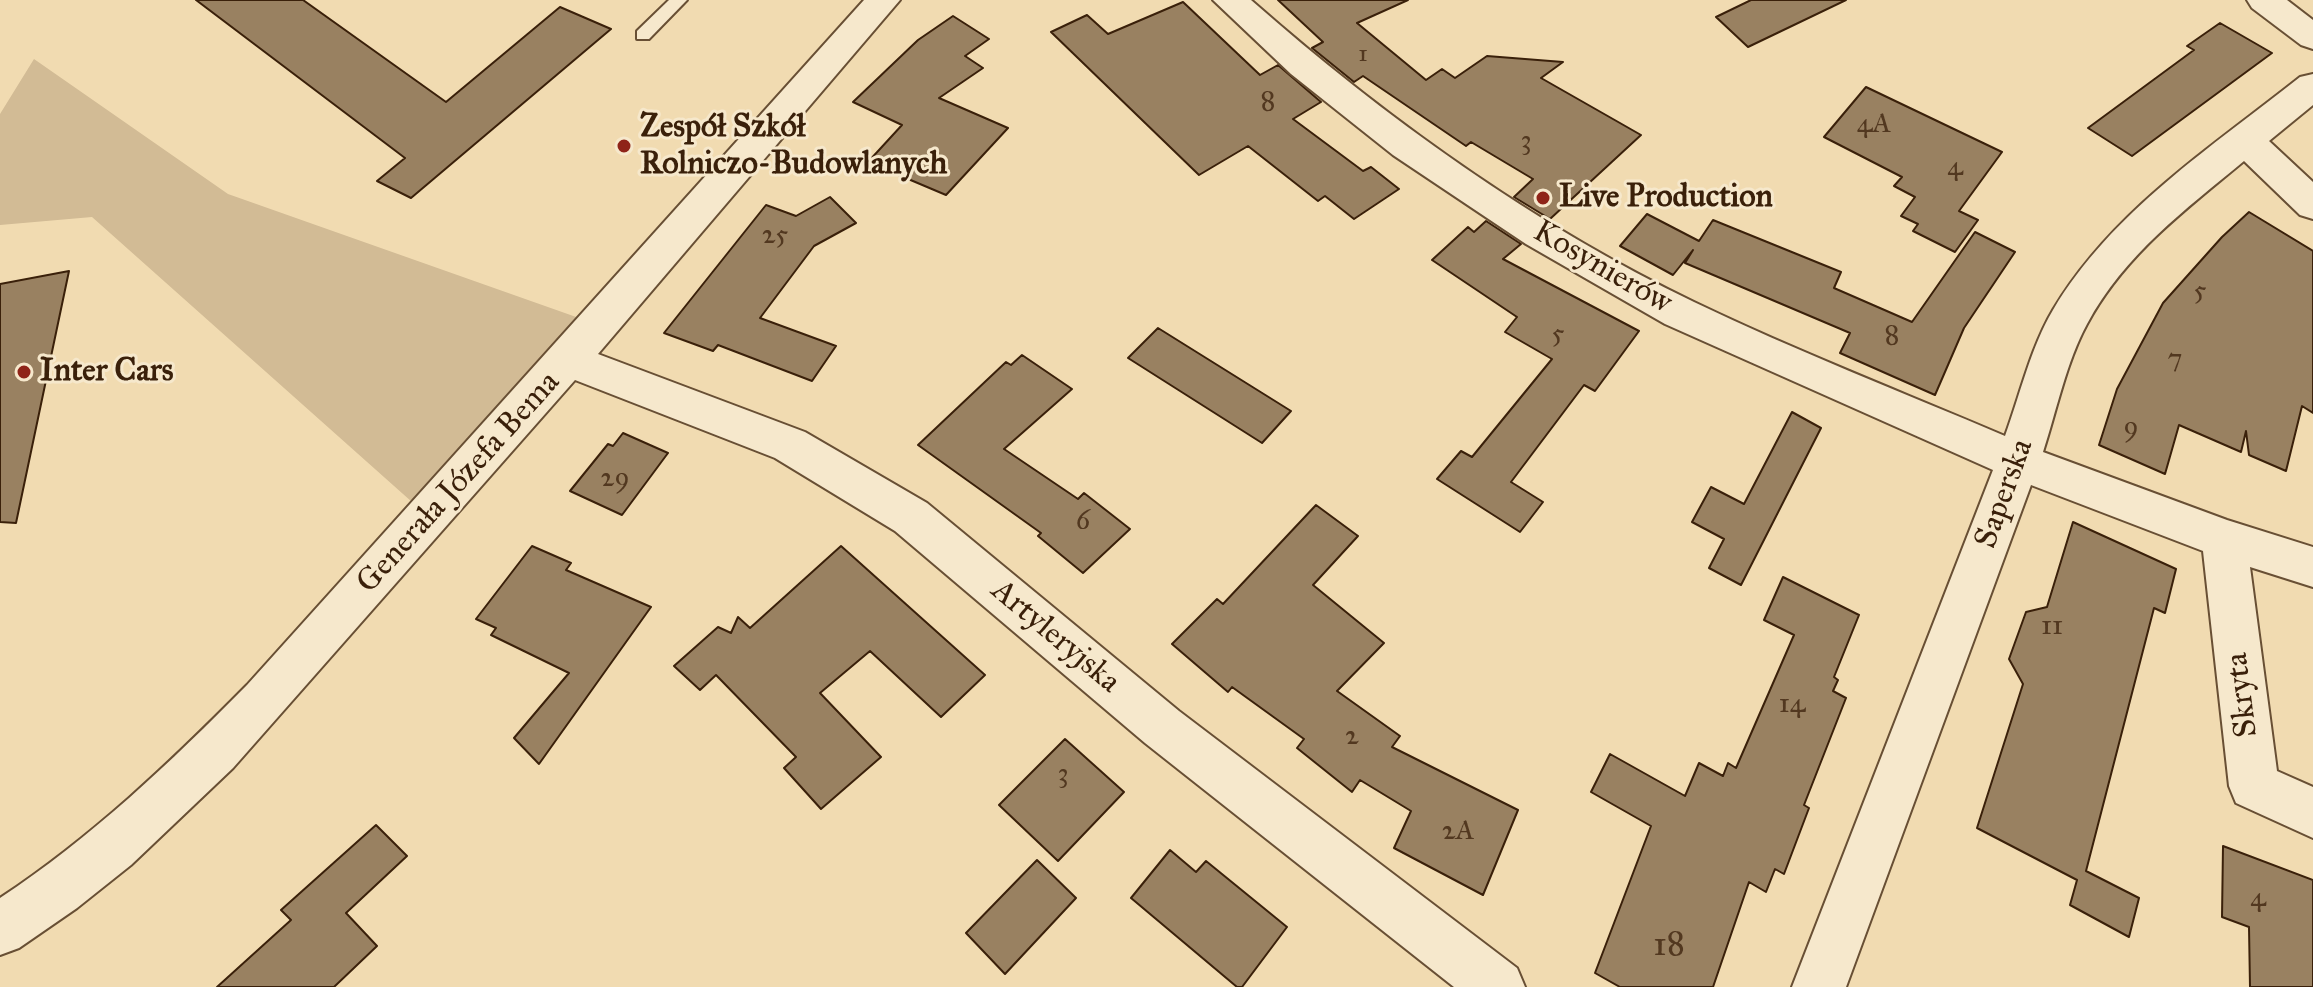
<!DOCTYPE html>
<html>
<head>
<meta charset="utf-8">
<style>
  body { margin:0 }
  canvas { display:block; background:#f1dbb1 }
</style>
</head>
<body>
<canvas width="2313" height="987"></canvas>
<script>
const context = document.querySelector('canvas').getContext('2d');
context.lineJoin = 'round';
function fill(path, color) { context.fillStyle = color; context.fill(path, 'evenodd'); }
function stroke(path, color, width, dash) { context.strokeStyle = color; context.lineWidth = width; context.lineCap = dash ? 'butt' : 'round'; context.setLineDash(dash || []); context.stroke(path); }
function drawText(font, color, halo, rows, align = 'center') {
  context.font = font + ' "IM FELL Great Primer",serif'; context.lineWidth = 6; context.setLineDash([]); context.textBaseline = 'middle'; context.strokeStyle = halo; context.fillStyle = color; for (const [text, x, y, turn = 0] of rows) {
    context.save(); context.translate(x, y); context.rotate((+turn || 0) * Math.PI / 180); context.textAlign = isNaN(turn) ? turn : align; if (halo) context.strokeText(text, 0, 0); context.fillText(text, 0, 0); context.restore();
  }
}
const green = new Path2D(`
  M34 59 228 194 579 318 412 502 92 217 0 225V114Z`);
const building = new Path2D(`
  M196 0H303L446 102 560 7 611 29 411 198 377 181 405 158Z
  M1278 0H1408L1357 23 1426 80 1442 69 1455 78 1487 56 1563 62 1541 78 1641 135 1550 219 1514 197 1533 179 1471 142 1466 146 1363 76 1354 82 1312 48 1323 42Z
  M1751 0H1846L1748 47 1716 17Z
  M1183 2 1260 75 1278 65 1321 102 1293 119 1363 171 1371 167 1399 189 1354 219 1325 196 1318 201 1248 146 1199 175 1051 32 1087 15 1108 34Z
  M953 16 989 39 965 56 983 68 939 98 1008 128 946 195 868 162 902 125 853 102 918 40Z
  M2220 23 2272 53 2132 156 2088 128 2194 50 2187 46Z
  M1866 87 2002 152 1959 211 1978 220 1955 252 1913 231 1918 224 1901 216 1915 197 1894 186 1902 177 1824 137Z
  M830 197 856 223 814 246 760 318 836 346 812 381 718 345 713 351 664 333 766 205 796 216Z
  M2249 212 2313 251V413L2302 406 2286 471 2249 455 2246 431 2241 452 2179 425 2165 474 2099 445 2117 389 2163 303 2222 237Z
  M1647 214 1699 241 1713 220 1841 272 1834 288 1912 322 1975 232 2015 252 1964 328 1935 395 1840 353 1850 333 1685 263 1693 250 1673 275 1620 246Z
  M1486 221 1521 244 1503 259 1639 331 1595 391 1584 385 1511 482 1543 502 1520 532 1437 479 1461 451 1472 457 1552 359 1505 332 1517 317 1432 260 1468 227 1474 232Z
  M69 271 16 523 0 522V284Z
  M1158 328 1291 411 1262 443 1128 358Z
  M1022 355 1072 389 1004 449 1078 499 1084 493 1130 529 1083 573 1038 536 1041 533 918 445 1006 362 1011 365Z
  M1792 412 1821 428 1741 585 1709 568 1724 539 1692 522 1711 487 1744 504Z
  M623 433 668 453 622 515 570 491 608 444 613 446Z
  M1316 505 1358 536 1313 585 1384 643 1337 691 1400 736 1392 747 1518 810 1483 895 1394 848 1411 811 1360 780 1352 792 1297 748 1304 739 1232 687 1228 692 1172 644 1217 599 1223 604Z
  M2073 522 2176 569 2165 613 2154 608 2086 871 2139 898 2129 937 2070 905 2077 880 1977 828 2023 684 2009 659 2026 612 2047 607Z
  M532 546 571 563 566 570 651 607 539 764 514 738 569 673 491 635 496 628 476 619Z
  M841 546 985 675 941 717 870 651 820 693 881 757 821 809 784 768 796 757 716 675 700 690 674 666 718 627 731 633 738 617 750 628Z
  M1783 577 1859 615 1834 677 1838 680 1833 691 1846 698 1804 805 1809 808 1784 874 1775 869 1766 892 1749 882 1713 987H1620L1595 973 1651 826 1591 792 1610 754 1685 796 1699 763 1723 776 1728 763 1736 768 1794 635 1764 620Z
  M1065 739 1124 792 1058 861 999 805Z
  M376 825 407 856 346 913 377 946 334 987H217L291 920 281 910Z
  M2223 846 2313 880V987H2250L2249 927 2222 917Z
  M1170 850 1196 872 1206 861 1287 927 1242 987H1237L1131 898Z
  M1037 860 1076 898 1005 974 966 933Z`);
const service = new Path2D(`
  M669 0H687L649 39H637V31Z`);
const minor = new Path2D(`
  M864 0H900L598 354 805 432 927 503 1179 711 1517 968 1525 987H1454L1145 743 895 531 775 458 575 380 233 768 131 865 77 908 19 948 0 955V898C92 837 170 763 247 685Z
  M1213 0H1251C1384 117 1534 225 1694 302 1796 351 1902 392 2005 436 2020 395 2031 347 2053 310 2112 211 2212 147 2300 77L2313 74V105L2269 141 2313 182V219L2300 215 2244 161C2185 210 2124 255 2087 324 2067 360 2056 412 2043 452L2227 520 2313 547V587L2250 567 2277 771 2313 787V838L2236 803 2229 786 2203 551 2031 485 1846 987H1792L1993 470 1665 324 1526 244 1393 155 1291 74Z`);
const tertiary = new Path2D(`
  M2247 0H2287L2313 20V49L2301 45 2252 8Z`);
const markers = [
  [624,146,8,"#8f2418"],
  [1543,198,8,"#8f2418"],
  [24,372,8,"#8f2418"]
];
const farNumbernames = [
  ["1",1363,55]
];
const numberNames = [
  ["8",1268,103],
  ["4A",1874,125],
  ["3",1526,142],
  ["4",1955,168],
  ["25",775,236],
  ["5",2200,292],
  ["5",1558,335],
  ["8",1892,337],
  ["7",2175,360],
  ["9",2131,428],
  ["29",615,479],
  ["6",1083,522],
  ["11",2052,627],
  ["14",1792,705],
  ["2",1352,737],
  ["3",1063,775],
  ["2A",1458,832],
  ["4",2258,899]
];
const poiNames = [
  ["Zespół Szkół",640,128],
  ["Rolniczo-Budowlanych",640,165],
  ["Live Production",1559,198],
  ["Inter Cars",40,372]
];
const streetNames = [
  ["Kosynierów",1602,268,30],
  ["Generała Józefa Bema",459,483,-48],
  ["Saperska",2005,494,-70],
  ["Artyleryjska",1055,637,40],
  ["Skryta",2243,695,-97]
];
const nearNumbernames = [
  ["18",1669,947]
];
fill(green, '#d2bb95');
fill(building, '#998161');
stroke(building, '#3a200a', 2);
stroke(service, '#684f34', 4);
stroke(minor, '#684f34', 4);
stroke(tertiary, '#684f34', 4);
fill(service, '#f6e8cc');
fill(minor, '#f6e8cc');
fill(tertiary, '#f6e8cc');
for (const [x, y, r, color] of markers) { const dot = new Path2D(); dot.arc(x, y, r, 0, 2 * Math.PI); context.fillStyle = color; context.fill(dot); stroke(dot, '#f6e8cc', 3); }
drawText('24px', '#523820', null, farNumbernames);
drawText('28px', '#523820', null, numberNames);
drawText('bold 32px', '#3a200a', '#f6e8cc', poiNames, 'left');
drawText('32px', '#3a200a', '#f6e8cc', streetNames);
drawText('34px', '#523820', null, nearNumbernames);
</script>
</body>
</html>
